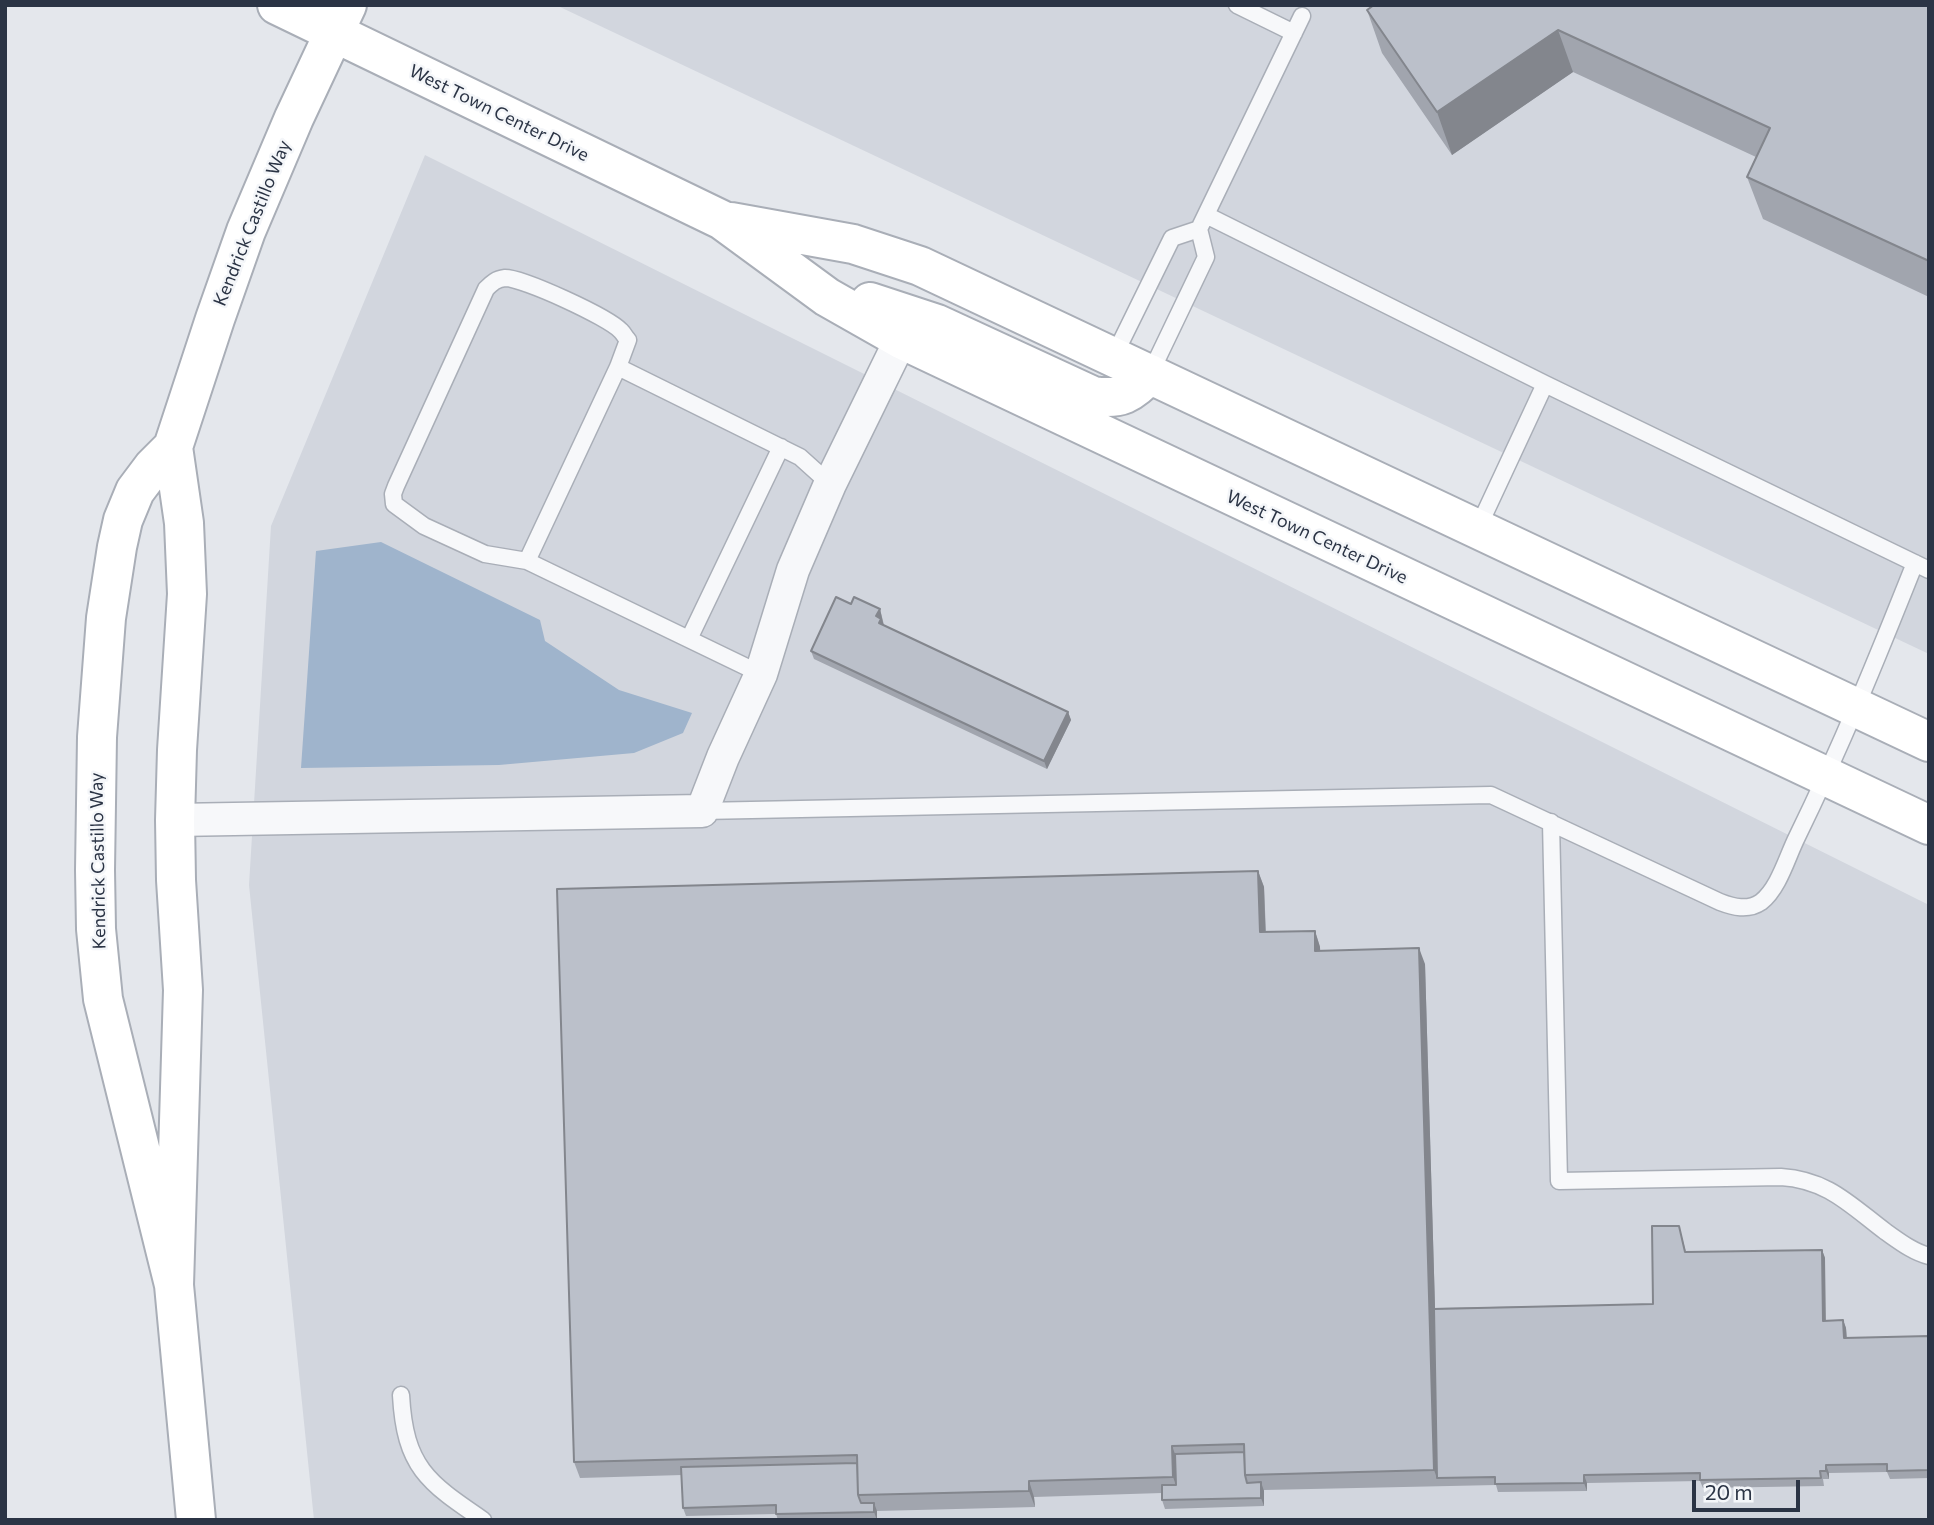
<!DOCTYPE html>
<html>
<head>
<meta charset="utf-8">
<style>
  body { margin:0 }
  #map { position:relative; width:1934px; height:1525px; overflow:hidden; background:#e4e7ec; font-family:Commissioner,sans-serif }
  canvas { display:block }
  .frame { position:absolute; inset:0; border:7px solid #2b3445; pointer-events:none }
  .scale { position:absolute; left:1692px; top:1480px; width:108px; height:32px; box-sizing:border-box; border:4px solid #2b3445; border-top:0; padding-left:9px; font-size:21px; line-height:24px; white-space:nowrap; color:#2b3445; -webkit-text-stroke:5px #f4f6f9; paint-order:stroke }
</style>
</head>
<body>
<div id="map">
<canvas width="1934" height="1525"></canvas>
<div class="frame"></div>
<div class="scale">20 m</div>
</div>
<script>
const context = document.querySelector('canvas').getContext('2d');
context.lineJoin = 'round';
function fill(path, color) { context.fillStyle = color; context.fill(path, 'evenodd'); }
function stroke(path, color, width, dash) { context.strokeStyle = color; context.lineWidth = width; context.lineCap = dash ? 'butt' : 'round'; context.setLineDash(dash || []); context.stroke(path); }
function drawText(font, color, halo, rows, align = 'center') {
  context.font = font + ' Commissioner,sans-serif'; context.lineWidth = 5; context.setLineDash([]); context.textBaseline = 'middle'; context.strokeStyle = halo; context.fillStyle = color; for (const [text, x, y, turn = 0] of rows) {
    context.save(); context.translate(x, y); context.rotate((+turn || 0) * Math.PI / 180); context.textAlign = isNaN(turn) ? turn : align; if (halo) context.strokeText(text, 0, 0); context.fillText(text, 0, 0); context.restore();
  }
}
const built = new Path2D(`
  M559 5H1929V654L560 7Z
  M425 155 1929 905V1520H314L249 885 271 526Z`);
const water = new Path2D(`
  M381 542 540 620 545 641 619 690 692 713 683 733 634 753 499 765 301 768 316 551Z`);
const lane = new Path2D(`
  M1237 5 1294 33
  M1206 215 1545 384 1929 570
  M1114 356 1172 238 1199 229
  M618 367 800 457 830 484
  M1150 374 1206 257 1199 229 1302 16
  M1477 530 1545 384
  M527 561 618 367 628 340C625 337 624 334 621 331 608 317 523 278 505 278 496 279 492 283 486 289L396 486 393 494 394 504 424 526 485 554 527 561 761 674
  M689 639 781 447
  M702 811 1491 795 1720 902C1733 907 1748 911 1761 902 1779 888 1787 857 1797 837 1841 747 1878 656 1915 563
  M1551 822 1559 1181 1781 1177C1828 1180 1850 1205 1886 1232 1899 1241 1913 1252 1929 1256
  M401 1395C405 1467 427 1482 483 1520`);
const street = new Path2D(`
  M175 820 702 811 723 757 761 674 793 570 830 484 901 339`);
const secondary = new Path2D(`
  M277 5 722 220 827 297 901 339 1929 825
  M731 222 853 244 920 266 1929 742
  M870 302 937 324 1093 396C1122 400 1129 394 1150 374
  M173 447 153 467 135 491 123 520 117 547 106 618 97 737 95 870 96 929 103 999 174 1285 196 1520
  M174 1285 183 990 176 880 175 820 177 750 187 594 184 523 173 447 215 319 246 231 294 118 347 5`);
const wall = new Path2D(`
  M1929 5V297L1763 219 1747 177 1756 157 1573 72 1452 155 1382 53 1367 10Z
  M851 604 880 609 884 625 1068 712 1071 720 1047 769 814 659 811 651Z
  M1258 871 1264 887 1266 932 1315 931 1320 947V951L1425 964 1435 1308 1653 1304 1679 1226 1686 1252 1822 1250 1825 1258V1321L1843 1320 1846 1328 1847 1338 1929 1336V1478L1890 1479 1887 1472 1829 1473V1479H1823L1824 1486 1703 1488 1700 1481 1587 1483V1491L1498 1492 1496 1485 1264 1490V1506L1165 1509 1162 1500V1493L1034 1497 1035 1507 877 1511V1520H778L776 1514 686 1516 683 1508 682 1475 580 1478 574 1462Z`);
const shadedWall = new Path2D(`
  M1558 30 1573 72 1452 155 1437 112Z
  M880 609 884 627 882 631 876 616Z
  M1068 712 1071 720 1047 769 1044 761Z
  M1258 871 1264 887 1266 948 1260 932Z
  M1315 931 1320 947 1321 967 1315 951Z
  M1419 948 1425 964 1440 1478H1437L1434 1470Z
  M1822 1250 1825 1258 1826 1329 1823 1321Z
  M1843 1320 1846 1328 1847 1346 1844 1338Z
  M1172 1446 1178 1462 1179 1493 1173 1477Z
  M1826 1465 1829 1473V1479L1826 1471Z
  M1584 1475 1587 1483V1491L1584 1483Z
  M1029 1481 1034 1497 1035 1507 1029 1491Z
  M1261 1482 1264 1491V1506L1261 1498Z
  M874 1503 877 1511V1520L874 1512Z`);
const building = new Path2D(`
  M1374 5H1929V261L1747 177 1770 128 1558 30 1437 112 1367 10Z
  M836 597 851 604 854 597 880 609 876 616 881 619 879 623 1068 712 1044 761 811 651Z
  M1258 871 1260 932 1315 931V951L1419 948 1434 1470 1245 1475 1244 1444 1172 1446 1173 1477 1029 1481V1491L858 1495 857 1455 574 1462 557 889Z
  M1652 1226H1679L1685 1252 1822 1250 1823 1321 1843 1320 1844 1338 1929 1336V1470L1887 1471V1464L1826 1465V1471H1820L1821 1478 1700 1480V1473L1584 1475V1483L1495 1484V1477L1437 1478 1434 1309 1653 1304Z
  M1244 1452 1245 1475 1247 1483 1261 1482V1498L1162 1500V1485H1176L1175 1454Z
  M857 1463 858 1495 861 1503H874V1512L776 1514V1505L683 1508 681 1467Z`);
const streetNames = [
  ["West Town Center Drive",499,113,26],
  ["Kendrick Castillo Way",252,223,-68],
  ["West Town Center Drive",1317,537,25],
  ["Kendrick Castillo Way",98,861,-91]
];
fill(built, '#d2d6de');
fill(water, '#9fb4cc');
stroke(lane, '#a9aeb7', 19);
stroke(street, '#a9aeb7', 35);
stroke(secondary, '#a9aeb7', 42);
stroke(lane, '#f7f8fa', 16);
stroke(street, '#f7f8fa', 32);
stroke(secondary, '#fff', 38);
fill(wall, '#a1a5ae');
fill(shadedWall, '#83868d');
fill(building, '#bbc0ca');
stroke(building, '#83868d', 2);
drawText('18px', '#2b3445', '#f4f6f9', streetNames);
</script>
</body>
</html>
